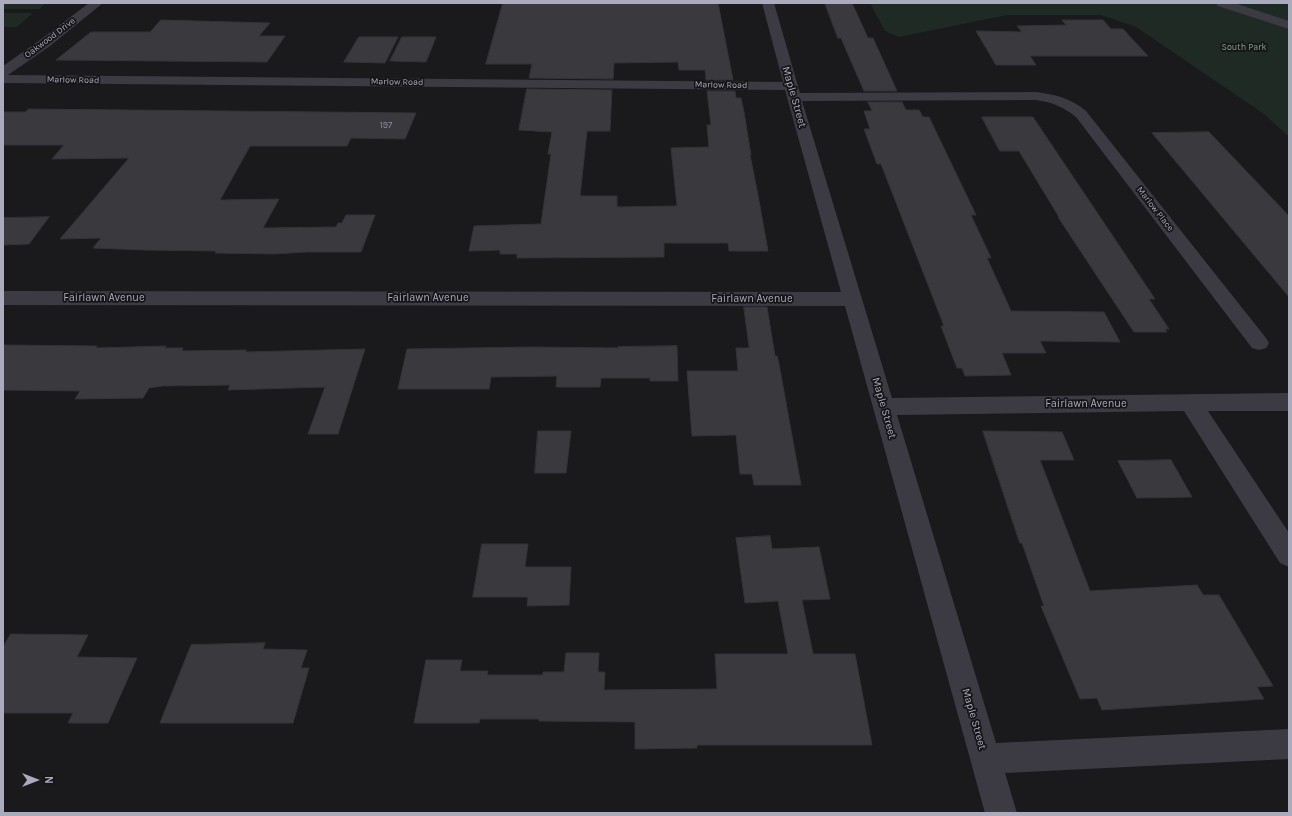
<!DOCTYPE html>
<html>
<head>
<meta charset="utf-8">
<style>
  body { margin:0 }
  #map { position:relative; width:1292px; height:816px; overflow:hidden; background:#1a191c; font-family:Karla,sans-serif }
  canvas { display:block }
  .frame { position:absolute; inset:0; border:4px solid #aaabbc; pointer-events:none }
  .north { position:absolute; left:16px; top:760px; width:40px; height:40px; -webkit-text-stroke:3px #151417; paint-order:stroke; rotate:90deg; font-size:11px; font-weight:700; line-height:16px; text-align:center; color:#aaabbc }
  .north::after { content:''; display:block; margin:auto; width:14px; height:18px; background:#aaabbc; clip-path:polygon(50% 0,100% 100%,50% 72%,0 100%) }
</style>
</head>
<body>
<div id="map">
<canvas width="1292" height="816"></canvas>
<div class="frame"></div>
<div class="north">N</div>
</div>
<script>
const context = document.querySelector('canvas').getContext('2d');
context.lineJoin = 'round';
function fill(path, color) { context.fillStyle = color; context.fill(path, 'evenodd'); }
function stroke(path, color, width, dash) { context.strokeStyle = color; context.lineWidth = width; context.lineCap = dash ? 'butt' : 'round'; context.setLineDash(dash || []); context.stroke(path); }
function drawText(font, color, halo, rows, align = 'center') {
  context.font = font + ' Karla,sans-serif'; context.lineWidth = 3.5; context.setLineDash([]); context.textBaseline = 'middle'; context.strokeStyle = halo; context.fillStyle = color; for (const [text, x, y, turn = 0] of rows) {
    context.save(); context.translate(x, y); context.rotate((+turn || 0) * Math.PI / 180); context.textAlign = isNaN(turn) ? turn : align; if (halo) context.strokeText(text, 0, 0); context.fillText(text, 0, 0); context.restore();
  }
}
const green = new Path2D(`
  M3 3H46L39 9H3Z
  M870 3H1289V137L1264 114 1136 27 1101 15H1007L899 37 885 31Z
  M3 13H33L17 27H3Z`);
const building = new Path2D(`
  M503 3H718L733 80H706L705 70H679L678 62 614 63 613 79 529 78 532 64H486Z
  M825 3H852L868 38H873L897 91H864L841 38H838Z
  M161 20 270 23 259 36H285L267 62 56 60 91 32H150Z
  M1062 20H1103L1111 29H1123L1148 56H1030L1036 65H996L976 31 1022 32 1017 26 1066 25Z
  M359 37H398L385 63 344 62Z
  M402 37H436L426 62 390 61Z
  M527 89 612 90 610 131H587L580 196H617V207L677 206 671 148 709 147 707 125H711L707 91H735L736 98H741L744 112 751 155H750L758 195 768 251H729L728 243H664V257L517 258V254H500V250L469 251 474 226 541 224 551 154H548L552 132 519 130Z
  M868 102H902L906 110H919L923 117H929L976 215H971L991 258H987L1011 311 1104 312 1120 342 1040 341 1046 353H1002L1011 375 965 376 962 368H957L941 326H944L881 164H877L864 129H870L864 111H872Z
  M29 109 321 112 416 113 405 139 351 138 347 146H250L220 200 279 199 263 228 336 227 338 223H342L346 215H375L361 252H306L274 254 215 253 216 251 144 250 93 248 101 238 60 239 129 158 52 159 64 145H3V112H25Z
  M982 117H1033L1155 299H1149L1169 329H1165L1167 332H1134L1058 217H1059L1019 151H1000Z
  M1209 132 1289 216V297L1152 133Z
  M49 217 29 244 3 245V218Z
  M744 307H767L775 356H777L779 364 801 485H754L752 474H740L736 435 692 436 687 371H738L736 348H749Z
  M3 345 97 346 96 348 166 346 165 348H183L182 351 246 350V352L365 349 338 434H308L325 387 228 390 230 385 162 386 149 388 143 398 75 399 80 391 3 390Z
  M677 346 678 381H650V378H601L600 387H556L557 376 491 377 489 389H398L407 349 530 347 618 348V347Z
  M538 431H571L566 473H535Z
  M983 431 1062 432 1074 460H1040L1090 591 1197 585 1203 595H1219L1273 686 1257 687 1264 699 1102 710 1097 698 1080 699 1041 606H1044L1022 543H1020Z
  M1171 460 1192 497 1137 498 1118 461Z
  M770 536 772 549 819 547 830 599 802 600 813 654H855L872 745H697V748L635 749V722L539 721V719H480L479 723H414L426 660H462L460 671H488L487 675H543V672H564L566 653H599L598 672H605L604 690 717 689 715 654H788L778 601 745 603 736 538Z
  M482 544H528L525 567H571L569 605 527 606 528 597H473Z
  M11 634 88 635 77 657 137 658 108 723H68L73 713H3V647Z
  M265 643 263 649 307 650 301 668H309L293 723H160L191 645Z`);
const minor = new Path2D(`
  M89 3H103L50 46 8 75 783 82 762 3H774L800 93 1036 92C1055 94 1072 99 1086 111L1266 338 1269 343 1266 348 1259 350 1252 348 1076 117C1064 107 1051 102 1036 100L802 101 892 398 1289 393V411H1208L1289 533V567L1280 563 1184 411 897 415 996 743 1289 729V759L1005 773 1017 813H985L845 306 3 305V291L841 292 785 90 3 83V66L40 40Z
  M1216 3H1234L1289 21V29L1218 6Z`);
const farStreetnames = [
  ["Oakwood Drive",50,38,-37],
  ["Marlow Road",73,80,1],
  ["Marlow Road",397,82,1],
  ["Marlow Road",721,85,1],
  ["Marlow Place",1155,209,52]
];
const farParknames = [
  ["South Park",1244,47]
];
const numberNames = [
  ["197",386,125]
];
const streetNames = [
  ["Maple Street",794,97,74],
  ["Fairlawn Avenue",104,298],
  ["Fairlawn Avenue",428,298],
  ["Fairlawn Avenue",752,299],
  ["Fairlawn Avenue",1086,404],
  ["Maple Street",884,408,74],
  ["Maple Street",974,719,74]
];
fill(green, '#202a24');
fill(building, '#3a393e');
stroke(building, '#343338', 1);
fill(minor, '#3c3b43');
drawText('9px', '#aaabbc', '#151417', farStreetnames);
drawText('9px', '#7fa98c', '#151417', farParknames);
drawText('9px', '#8e8e9c', null, numberNames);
drawText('11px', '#aaabbc', '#151417', streetNames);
</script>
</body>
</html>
